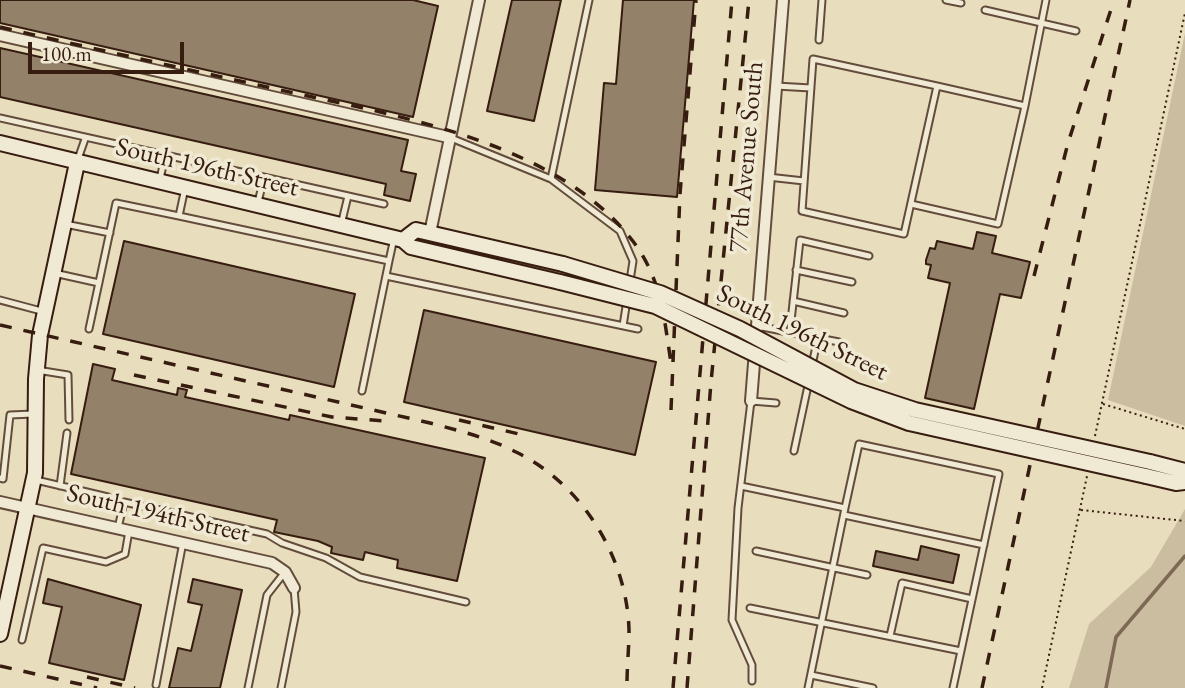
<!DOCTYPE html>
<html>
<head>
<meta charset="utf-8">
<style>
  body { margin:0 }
  #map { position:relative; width:1185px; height:688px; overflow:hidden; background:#e8debd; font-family:"EB Garamond",serif }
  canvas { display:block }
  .scale { position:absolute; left:28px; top:42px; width:156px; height:32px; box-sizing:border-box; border:4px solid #371c10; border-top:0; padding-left:9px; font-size:21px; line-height:24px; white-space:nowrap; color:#371c10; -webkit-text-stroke:5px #f0ead4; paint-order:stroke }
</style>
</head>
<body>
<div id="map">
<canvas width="1185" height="688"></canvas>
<div class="scale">100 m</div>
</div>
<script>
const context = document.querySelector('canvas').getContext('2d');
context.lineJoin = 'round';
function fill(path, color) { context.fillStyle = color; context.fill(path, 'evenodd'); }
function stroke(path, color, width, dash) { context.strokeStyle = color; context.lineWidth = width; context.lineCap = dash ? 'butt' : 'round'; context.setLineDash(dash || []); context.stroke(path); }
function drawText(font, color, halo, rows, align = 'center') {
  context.font = font + ' "EB Garamond",serif'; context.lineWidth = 7; context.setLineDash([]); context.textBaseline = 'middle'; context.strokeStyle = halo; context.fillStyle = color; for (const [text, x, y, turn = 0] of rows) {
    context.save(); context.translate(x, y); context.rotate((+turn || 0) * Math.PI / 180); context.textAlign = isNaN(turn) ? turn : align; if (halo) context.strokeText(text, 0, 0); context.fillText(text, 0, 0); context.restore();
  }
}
const green = new Path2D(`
  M1185 33V426L1108 400Z
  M1185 509V688H1069L1089 624 1151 567Z`);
const stream = new Path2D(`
  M1106 688 1116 637 1185 556`);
const building = new Path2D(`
  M0 0H413L438 6 413 117 0 23Z
  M512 0H561L534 121 487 111Z
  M623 0H694L677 197 595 190 604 83 616 84Z
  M0 48 408 140 401 171 416 174 410 201 384 195 386 184 0 97Z
  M977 232 996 236 992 253 1030 262 1021 298 1000 294 974 409 925 398 950 283 928 278 931 265 926 264V260L930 248 935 249 937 241 973 249Z
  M124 241 355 294 334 387 103 334Z
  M424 310 656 362 635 455 404 402Z
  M93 364 115 369 112 380 177 395 178 388 187 390 185 397 289 420 290 415 485 458 457 581 397 568 398 560 365 552 363 560 331 553 332 547 318 541 274 532 277 520 71 474Z
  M921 546 959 555 953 583 873 566 876 551 918 560Z
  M48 579 141 605 124 680 49 663 62 607 43 603Z
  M193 579 242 590 220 688H169L178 648 191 651 202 605 188 602Z`);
const path = new Path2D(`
  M1103 404 1185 429
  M1095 436 1185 13
  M1081 510 1185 521
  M1042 688 1087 476`);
const lane = new Path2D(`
  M946 0 961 3
  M985 10 1076 31
  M819 40 822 0
  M776 86 811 88
  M1025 106 1046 0
  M0 118 384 204
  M451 138 551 179 589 0
  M78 159 85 139
  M768 177 804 181
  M160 179 165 156
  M551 179 620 231 633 261 623 326
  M258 202 264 178
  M911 204 998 224 1025 106 937 86 904 234 802 211 813 59 937 86
  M179 216 389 261 394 238
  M65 224 110 233
  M341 225 348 196
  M796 270 852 282
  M54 273 99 283
  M386 276 638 329
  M0 300 45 312
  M793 301 844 313
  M757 326 839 342
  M89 329 116 203 179 216 185 188
  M790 330 800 240 869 256
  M812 365 818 337
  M37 370 68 375 69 420
  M362 391 389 261
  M794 451 809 381
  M0 478 3 479 10 415 33 414
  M36 480 108 497
  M60 486 67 433
  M741 486 845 508 859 444 999 474 953 688
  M844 515 984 545
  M118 528 124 502 267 534 282 543 326 558 360 577 466 602
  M756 551 867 575
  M750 608 961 651
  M890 636 902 583 972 599
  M22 640 43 548 106 562 125 554 129 531
  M811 675 873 688
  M752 681V665L732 620 738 508 751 401 776 403
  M156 685 183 542
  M248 688 267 595 285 572
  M281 688 296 612 294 588
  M808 688 845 508`);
const street = new Path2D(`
  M0 35 448 137
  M430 233 479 0
  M751 401 783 0
  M0 502 272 563 285 572 294 588`);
const secondary = new Path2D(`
  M0 143 403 240 411 247 560 282
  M403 240 416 230 563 264
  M1150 462 1185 471
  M1146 476 1176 483 1185 482
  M0 634 35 473 36 379 40 335 77 163`);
const rail = new Path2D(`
  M0 27C86 47 172 66 258 85 379 113 551 136 632 240 663 280 664 321 672 369
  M1034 276 1068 143 1114 0
  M0 325 430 423C460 431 489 438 516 452 582 484 627 557 629 630 629 648 627 666 627 684
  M134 375 332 417 385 421
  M671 410 680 194 696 0
  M459 420 519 434
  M0 666 97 688
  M87 677 135 688
  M673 688 732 0
  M687 688 711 382 749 0
  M982 688 1130 0`);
const secondaryBridge = new Path2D(`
  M563 264 660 293 740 329 854 390 915 410 1150 462
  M560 282 655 306 851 401 909 423 1146 476`);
const streetNames = [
  ["77th Avenue South",747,157,-85],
  ["South 196th Street",207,168,13],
  ["South 196th Street",802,333,26],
  ["South 194th Street",158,514,13]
];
fill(green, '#cabda0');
stroke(stream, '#7d6954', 3.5);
fill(building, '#93816a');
stroke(building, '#371c10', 2);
stroke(lane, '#634c3b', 9);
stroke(street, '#634c3b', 14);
stroke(secondary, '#371c10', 18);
stroke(path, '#371c10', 2, [2, 3.5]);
stroke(lane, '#f0ead4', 5);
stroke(street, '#f0ead4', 10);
stroke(secondary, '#f0ead4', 14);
stroke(rail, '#371c10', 3.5, [12, 12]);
stroke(secondaryBridge, '#371c10', 18, []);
stroke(secondaryBridge, '#f0ead4', 14);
drawText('26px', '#371c10', '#f0ead4', streetNames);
</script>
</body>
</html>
